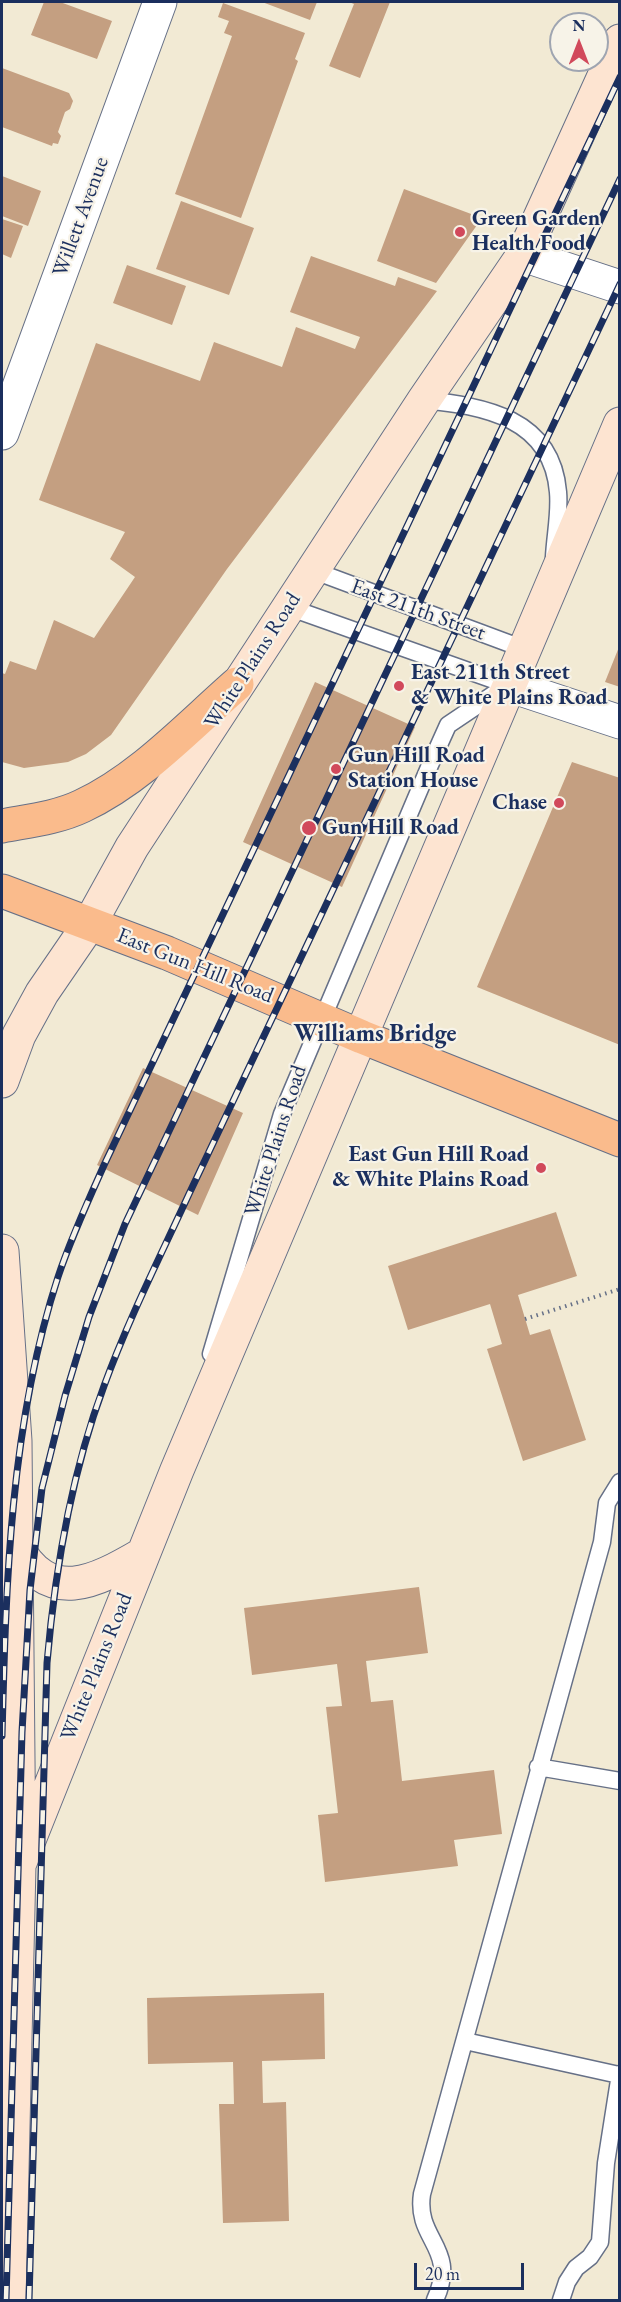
<!DOCTYPE html>
<html>
<head>
<meta charset="utf-8">
<style>
  body { margin:0 }
  #map { position:relative; width:621px; height:2302px; overflow:hidden; background:#f2ead4; font-family:"EB Garamond",serif }
  canvas { display:block }
  .frame { position:absolute; inset:0; border:3px solid #1b2f5e; pointer-events:none }
  .north { position:absolute; left:549px; top:12px; width:60px; height:60px; box-sizing:border-box; background:#f7f3e8; border:2px solid #9fa5b1; border-radius:50%; rotate:0deg; font-size:16px; font-weight:700; line-height:24px; text-align:center; color:#1b2f5e }
  .north::after { content:''; display:block; margin:auto; width:21px; height:27px; background:#d1495b; clip-path:polygon(50% 0,100% 100%,50% 72%,0 100%) }
  .scale { position:absolute; left:414px; top:2263px; width:110px; height:27px; box-sizing:border-box; border:3px solid #1b2f5e; border-top:0; padding-left:8px; font-size:18px; line-height:21px; white-space:nowrap; color:#1b2f5e; -webkit-text-stroke:4px #f7f3e8; paint-order:stroke }
</style>
</head>
<body>
<div id="map">
<canvas width="621" height="2302"></canvas>
<div class="frame"></div>
<div class="north">N</div>
<div class="scale">20 m</div>
</div>
<script>
const context = document.querySelector('canvas').getContext('2d');
context.lineJoin = 'round';
function fill(path, color) { context.fillStyle = color; context.fill(path, 'evenodd'); }
function stroke(path, color, width, dash) { context.strokeStyle = color; context.lineWidth = width; context.lineCap = dash ? 'butt' : 'round'; context.setLineDash(dash || []); context.stroke(path); }
function drawText(font, color, halo, rows, align = 'center') {
  context.font = font + ' "EB Garamond",serif'; context.lineWidth = 4.5; context.setLineDash([]); context.textBaseline = 'middle'; context.strokeStyle = halo; context.fillStyle = color; for (const [text, x, y, turn = 0] of rows) {
    context.save(); context.translate(x, y); context.rotate((+turn || 0) * Math.PI / 180); context.textAlign = isNaN(turn) ? turn : align; if (halo) context.strokeText(text, 0, 0); context.fillText(text, 0, 0); context.restore();
  }
}
const building = new Path2D(`
  M44 2H60L112 21 97 59 31 35Z
  M262 2H317L310 20Z
  M349 2H390L360 78 329 66 354 4Z
  M223 3 305 33 295 59 298 61 241 218 175 194 232 36 224 33 229 21 218 17Z
  M2 68 69 93 73 101 70 109 65 112 58 132 61 136 58 144 53 143 52 146 2 127Z
  M2 176 41 191 28 226 2 216Z
  M404 189 482 218 436 283 377 261Z
  M181 201 254 228 229 295 156 269Z
  M2 219 23 226 11 258 2 254Z
  M311 256 395 286 398 277 437 291 227 569 111 735 86 754 68 762 24 768 2 762V673L5 674 10 661 36 670 54 620 94 638 135 577 110 559 125 532 39 500 96 343 200 381 214 342 282 367 296 327 355 349 360 337 290 312Z
  M127 265 186 286 172 325 113 303Z
  M619 647H620V687L605 682Z
  M315 682 415 727 342 887 243 842Z
  M572 762 620 778V1045L477 987Z
  M143 1068 243 1113 198 1215 97 1165Z
  M556 1212 577 1276 518 1295 530 1335 550 1329 586 1440 523 1461 487 1349 502 1344 490 1304 408 1330 388 1266Z
  M419 1587 428 1653 366 1661 371 1702 393 1700 402 1781 494 1770 502 1834 454 1840 458 1866 325 1882 318 1815 338 1813 326 1707 342 1706 337 1664 252 1675 244 1608Z
  M324 1993 325 2059 262 2061 263 2103 286 2102 289 2221 223 2223 219 2104H234L233 2062 148 2064 147 1998Z`);
const path = new Path2D(`
  M525 1319 620 1289`);
const service = new Path2D(`
  M424 400C484 406 552 418 558 492 560 513 555 536 554 557
  M312 570 524 649
  M288 607 508 685
  M211 1354 282 1114 430 765 448 725 503 688
  M538 1767 620 1781
  M465 2041 619 2075
  M435 2300C459 2247 415 2241 422 2194L602 1542 607 1503 620 1482
  M561 2300 567 2282 576 2268 590 2257 600 2242 606 2163 620 2074`);
const minor = new Path2D(`
  M523 255 620 287
  M2 433 160 2
  M508 685 620 722`);
const secondary = new Path2D(`
  M2 1081 19 1035 42 993 90 923 132 847 424 400 523 255 620 41
  M2 1251 15 1441 19 1865 9 2300
  M15 1544C49 1607 95 1582 143 1554
  M19 1865 177 1470 620 424`);
const primary = new Path2D(`
  M2 826C28 821 57 818 82 806 140 779 189 726 237 684
  M2 891 167 953 362 1037 620 1140`);
const rail = new Path2D(`
  M2 1736C6 1582 10 1425 58 1277 71 1238 88 1201 105 1163L620 77
  M6 2300 22 1732 30 1590 42 1488 65 1396 89 1317 125 1224 620 179
  M29 2300 47 1663C55 1570 71 1474 104 1386 128 1320 160 1257 189 1194L620 284`);
const markers = [
  [460,232,6,"#d1495b"],
  [399,686,6,"#d1495b"],
  [336,769,6,"#d1495b"],
  [559,803,6,"#d1495b"],
  [309,828,8,"#d1495b"],
  [541,1168,6,"#d1495b"]
];
const streetNames = [
  ["Willett Avenue",81,217,-70],
  ["East 211th Street",418,610,20],
  ["White Plains Road",253,661,-57],
  ["East Gun Hill Road",195,966,22],
  ["White Plains Road",276,1141,-72],
  ["White Plains Road",97,1667,-68]
];
const poiNames = [
  ["Green Garden",472,219],
  ["Health Food",472,244],
  ["East 211th Street",411,673],
  ["& White Plains Road",411,698],
  ["Gun Hill Road",348,756],
  ["Station House",348,781],
  ["Chase",547,803,"right"],
  ["Gun Hill Road",322,828],
  ["East Gun Hill Road",529,1155,"right"],
  ["& White Plains Road",529,1180,"right"]
];
const neighbourhoodNames = [
  ["Williams Bridge",375,1034]
];
fill(building, '#c49f81');
stroke(service, '#667087', 19);
stroke(minor, '#667087', 35);
stroke(secondary, '#667087', 35);
stroke(primary, '#667087', 35);
stroke(path, '#667087', 4, [1.5, 4.5]);
stroke(service, '#fff', 16);
stroke(minor, '#fff', 33);
stroke(secondary, '#fde4d1', 33);
stroke(primary, '#fabb8c', 33);
stroke(rail, '#1b2f5e', 7);
stroke(rail, '#f7f3e8', 4.5, [14]);
for (const [x, y, r, color] of markers) { const dot = new Path2D(); dot.arc(x, y, r, 0, 2 * Math.PI); context.fillStyle = color; context.fill(dot); stroke(dot, '#f7f3e8', 2); }
drawText('22px', '#1b2f5e', '#f7f3e8', streetNames);
drawText('bold 22px', '#1b2f5e', '#f7f3e8', poiNames, 'left');
drawText('bold 24px', '#1b2f5e', '#f7f3e8', neighbourhoodNames);
</script>
</body>
</html>
